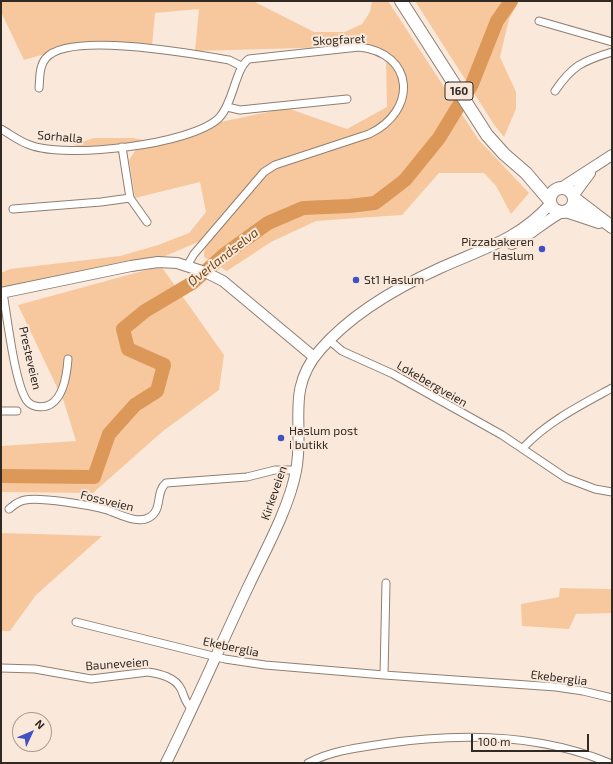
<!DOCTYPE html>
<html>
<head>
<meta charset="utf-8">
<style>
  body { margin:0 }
  #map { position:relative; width:613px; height:764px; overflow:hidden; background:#fae9da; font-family:"Exo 2",sans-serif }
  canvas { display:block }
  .frame { position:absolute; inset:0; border:2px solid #302924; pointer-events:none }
  .north { position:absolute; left:12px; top:712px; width:40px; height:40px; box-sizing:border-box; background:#fae9da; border:1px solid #a99c91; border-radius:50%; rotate:46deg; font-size:11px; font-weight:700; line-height:16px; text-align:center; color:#302924 }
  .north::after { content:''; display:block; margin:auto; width:14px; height:18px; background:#4350c5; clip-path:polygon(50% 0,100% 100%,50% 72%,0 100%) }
  .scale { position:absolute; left:471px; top:734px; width:118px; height:18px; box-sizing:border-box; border:2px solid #302924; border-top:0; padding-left:5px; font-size:12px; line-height:14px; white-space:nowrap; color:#302924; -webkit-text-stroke:3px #fae9da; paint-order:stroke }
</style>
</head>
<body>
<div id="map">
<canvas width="613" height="764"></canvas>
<div class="frame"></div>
<div class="north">N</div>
<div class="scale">100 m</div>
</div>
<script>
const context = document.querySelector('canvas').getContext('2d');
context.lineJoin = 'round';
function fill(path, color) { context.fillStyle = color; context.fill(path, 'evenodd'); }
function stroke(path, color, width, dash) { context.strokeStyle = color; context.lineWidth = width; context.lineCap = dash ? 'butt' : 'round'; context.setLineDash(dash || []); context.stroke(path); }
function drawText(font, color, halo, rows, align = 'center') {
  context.font = font + ' "Exo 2",sans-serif'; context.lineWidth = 4; context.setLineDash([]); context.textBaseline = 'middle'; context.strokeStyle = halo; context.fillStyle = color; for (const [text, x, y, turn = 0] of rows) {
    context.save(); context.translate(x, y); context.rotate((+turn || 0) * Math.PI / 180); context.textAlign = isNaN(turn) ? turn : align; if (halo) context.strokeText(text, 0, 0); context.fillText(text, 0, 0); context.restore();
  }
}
const green = new Path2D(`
  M1 1H253L314 32H345L362 24 370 12 372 1H388L478 139 529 193 511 214 496 186 484 173H439L402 215 316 221 271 242 227 271 204 257 205 239 163 257 1 288V273L10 269 120 256 158 245 189 233 206 212 200 182 135 198 129 160 139 145 211 124 287 108 347 129 387 107 386 58 372 46 195 51 199 9 155 13 152 46 55 51 24 60 1 12Z
  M415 1H519L509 19 500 57 516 92V109L504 137 495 126Z
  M94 138H133L149 141 88 148 73 145Z
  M161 266 224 355 219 390 163 431 93 493 1 492V446L76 441 64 402 18 305Z
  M1 533 102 536 36 595 10 631H1Z
  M560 588 612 589V613L576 614 569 629 522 626 521 604 559 597Z`);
const river = new Path2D(`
  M1 476 94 477 109 434 135 405 157 391 164 365 128 349 123 329 145 311 192 283 225 254 268 223 303 208 349 206 375 203 405 180 439 138 472 84 497 21 511 1`);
const street = new Path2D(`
  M539 21 612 42
  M39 88C40 78 39 66 46 58 69 31 195 54 229 60L241 66
  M555 91C572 66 582 61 612 52
  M227 107 240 110 347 99
  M1 129C10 134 20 142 30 145 66 159 191 145 219 118 234 102 235 68 249 59L359 47C415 53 418 111 369 134L275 165 264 172 194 254 187 266
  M122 147 130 198 147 222
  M13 209 101 202 130 198
  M3 293C7 315 15 388 28 402 34 408 45 408 51 404 64 396 67 373 68 359
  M329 340 342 351 393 374 502 435 566 478 595 489 612 492
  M1 411H17
  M523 448C547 422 581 405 612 388
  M9 509C14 505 18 501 25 500 40 497 91 505 107 510 119 514 138 525 150 517 163 509 155 492 166 483L247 477 275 470H297
  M76 622 225 659 265 665 384 675 386 583
  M1 668 35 669 91 679 148 672C160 674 175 677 181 689 185 698 185 703 192 709
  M384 675 556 687 583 691 612 698
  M308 763C331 751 356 748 382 744 457 733 538 733 609 763`);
const secondary = new Path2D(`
  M561 188 612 155
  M573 196 590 173
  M512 244C531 236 545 220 564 211
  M1 293 131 266 158 262 177 263 205 272 223 281 314 357
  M166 763C195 704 221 644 249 585 265 551 289 508 296 471 305 425 285 390 320 350 351 314 398 287 440 268 482 249 520 239 551 203`);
const primary = new Path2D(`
  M401 1 487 135 504 154 526 173 550 201
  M550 200a12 12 0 1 1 24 0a12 12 0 1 1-24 0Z
  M574 198 612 227
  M566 211 599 222`);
const markers = [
  [542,249,4,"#4350c5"],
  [356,280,4,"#4350c5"],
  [281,438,4,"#4350c5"]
];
const shields = [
  [459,91,28]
];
const shieldNames = [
  ["160",459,91]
];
const streetNames = [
  ["Skogfaret",339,40,-3],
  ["Sørhalla",60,137,5],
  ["Presteveien",30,358,77],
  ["Løkebergveien",432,384,30],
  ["Kirkeveien",274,493,-71],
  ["Fossveien",107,501,14],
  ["Ekeberglia",231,647,12],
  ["Bauneveien",117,664,-4],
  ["Ekeberglia",559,678,7]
];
const poiNames = [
  ["Pizzabakeren",534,242,"right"],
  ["Haslum",534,256,"right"],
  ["St1 Haslum",364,280],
  ["Haslum post",289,431],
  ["i butikk",289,445]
];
const waterNames = [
  ["Øverlandselva",223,257,-38]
];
fill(green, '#f7c89e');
stroke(river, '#dc9858', 14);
stroke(street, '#8f7f72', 9);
stroke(secondary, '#8f7f72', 12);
stroke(primary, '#8f7f72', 14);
stroke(street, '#fff', 7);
stroke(secondary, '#fff', 10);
stroke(primary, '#fff', 12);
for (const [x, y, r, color] of markers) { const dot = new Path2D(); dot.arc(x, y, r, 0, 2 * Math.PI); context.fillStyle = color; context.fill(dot); stroke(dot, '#fae9da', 1.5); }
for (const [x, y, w] of shields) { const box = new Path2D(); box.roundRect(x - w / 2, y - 9, w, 18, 3); context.fillStyle = '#fae9da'; context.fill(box); stroke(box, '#302924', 1); }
drawText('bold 11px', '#302924', null, shieldNames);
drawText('12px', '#302924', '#fae9da', streetNames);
drawText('12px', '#302924', '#fae9da', poiNames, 'left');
drawText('italic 13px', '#754818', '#fae9da', waterNames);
</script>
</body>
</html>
